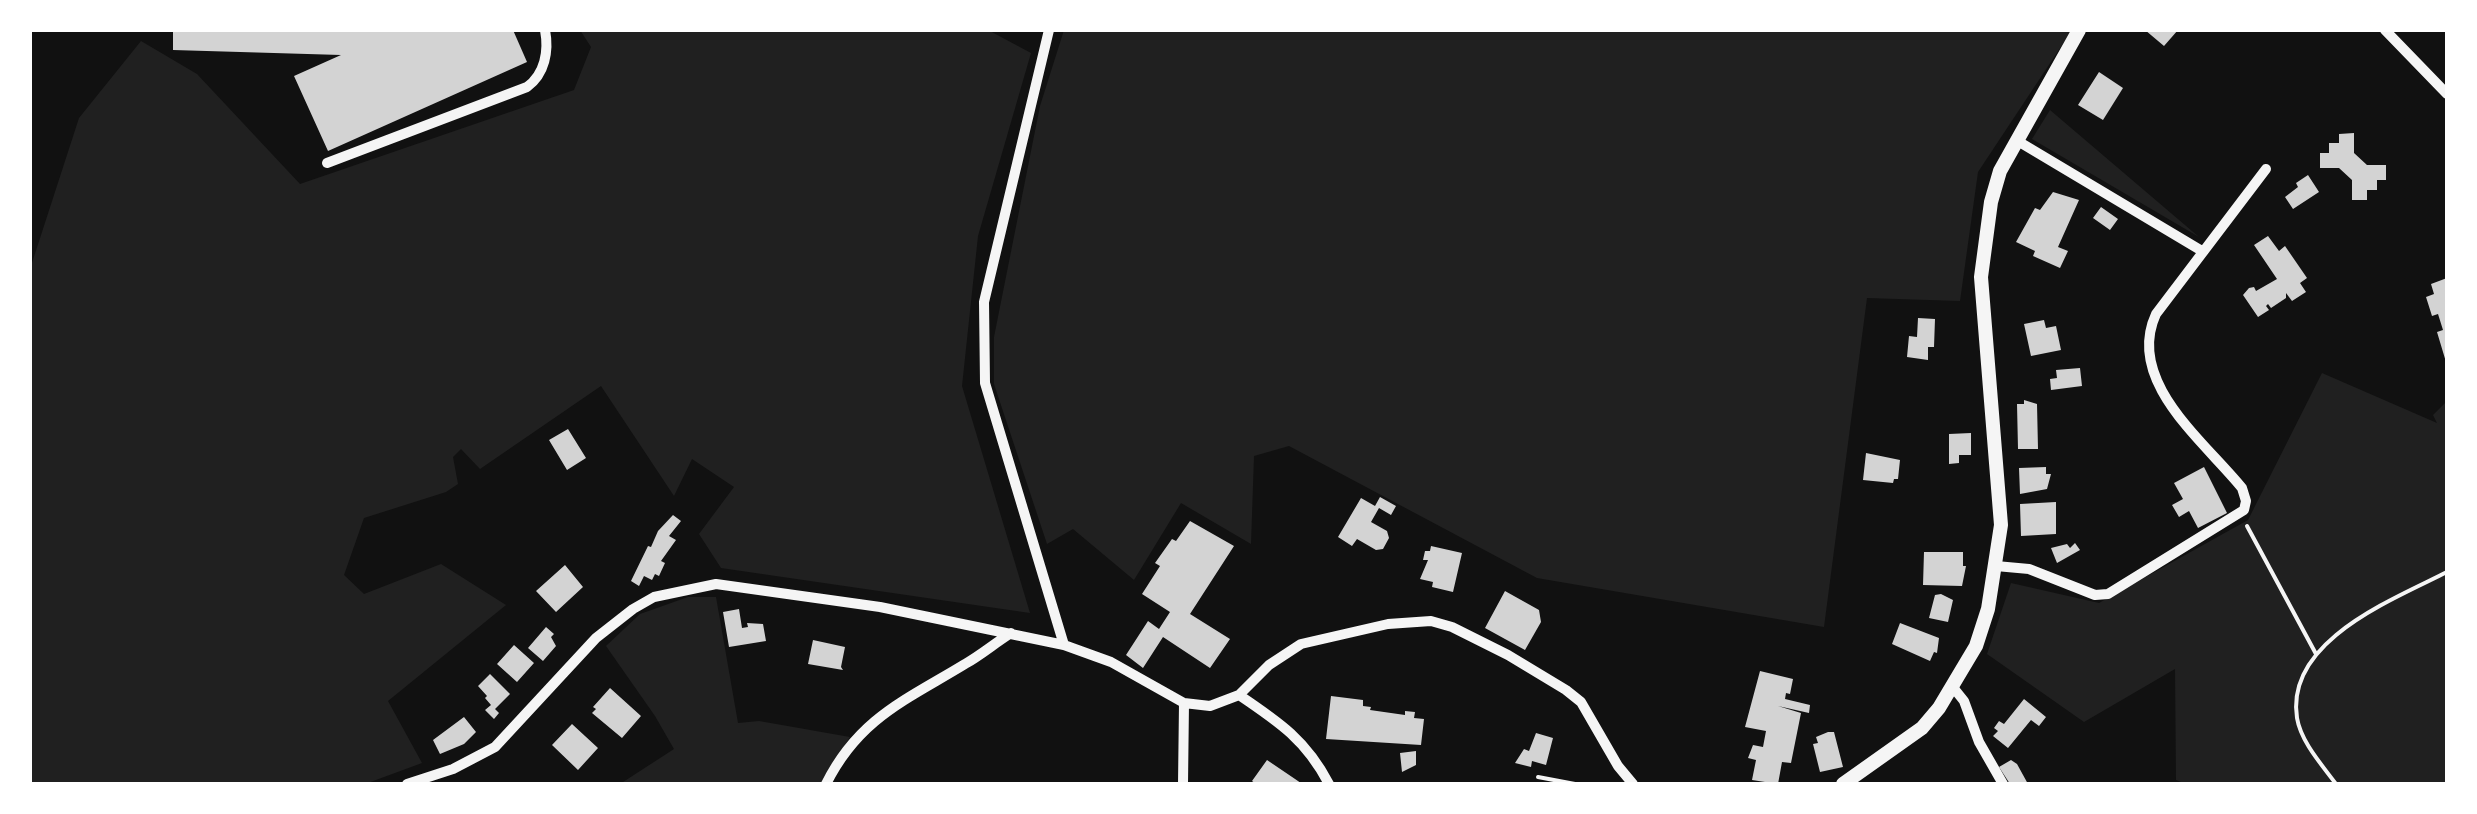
<!DOCTYPE html>
<html>
<head>
<meta charset="utf-8">
<style>
  body { margin:0 }
  #map { position:relative; width:2477px; height:814px; overflow:hidden; background:#111; font-family:"Work Sans",sans-serif }
  canvas { display:block }
  .frame { position:absolute; inset:0; border:32px solid #fff; pointer-events:none }
</style>
</head>
<body>
<div id="map">
<canvas width="2477" height="814"></canvas>
<div class="frame"></div>
</div>
<script>
const context = document.querySelector('canvas').getContext('2d');
context.lineJoin = 'round';
function fill(path, color) { context.fillStyle = color; context.fill(path, 'evenodd'); }
function stroke(path, color, width, dash) { context.strokeStyle = color; context.lineWidth = width; context.lineCap = dash ? 'butt' : 'round'; context.setLineDash(dash || []); context.stroke(path); }
const green = new Path2D(`
  M580 30H988L1031 53 978 236 962 386 1030 613 721 568 699 534 734 487 692 459 674 496 601 386 480 469 461 449 453 457 458 484 446 492 364 518 344 575 364 594 441 564 506 605 388 701 422 763 365 784H30V269L79 118 141 41 197 74 300 184 574 90 591 47Z
  M1064 30H2072L1978 172 1960 301 1867 298 1824 627 1537 578 1289 446 1254 456 1251 544 1181 503 1134 580 1073 529 1047 544 994 384V337L1040 106Z
  M2050 110 2199 237 2032 139Z
  M2322 373 2437 423 2433 415 2447 401V784H2186L2176 780 2175 669 2084 722 1987 654 2011 583 2099 603 2248 520Z
  M688 597H716L738 723 759 721 850 737 820 784H620L674 749 655 716 606 646 640 614Z`);
const building = new Path2D(`
  M173 30H513L527 62 328 151 294 76 341 55 173 50Z
  M2145 30H2178L2164 46Z
  M2099 72 2123 88 2103 120 2078 105Z
  M2354 133V153L2367 165H2386V180H2377V190H2367V200H2352V180L2339 168H2320V153H2329V143H2339V134Z
  M2308 175 2319 192 2293 209 2285 197 2298 187 2296 183Z
  M2053 192 2079 200 2058 247 2068 251 2060 268 2033 256 2035 251 2016 242 2035 208 2040 210Z
  M2101 207 2118 219 2110 230 2093 218Z
  M2268 236 2279 251 2285 246 2307 278 2300 283 2306 292 2292 301 2286 293V298L2271 308 2268 304 2266 306 2269 310 2258 317 2243 295 2249 288 2254 287 2256 291 2277 279 2254 245Z
  M2447 278V362H2446L2437 332 2443 330 2438 314 2432 316 2426 297 2434 294 2431 284Z
  M1918 318 1935 319 1934 347H1928V360L1907 357 1909 336 1917 337Z
  M2044 320 2046 328 2056 326 2061 350 2031 356 2024 324Z
  M2080 368 2082 386 2051 390 2050 379 2057 378 2056 370Z
  M2024 400 2037 404 2038 449H2018L2017 404H2024Z
  M568 429 586 458 567 470 549 440Z
  M1971 433V455H1959V463L1949 464V434Z
  M1866 453 1900 460 1898 479H1894L1893 483 1863 480Z
  M2046 467V474H2051L2047 489 2020 494 2019 468Z
  M2204 467 2227 513 2198 528 2189 511 2179 517 2172 505 2183 499 2174 483Z
  M1380 497 1396 506 1391 515 1379 508 1371 522 1387 531 1389 538 1383 549 1376 550 1357 539 1352 546 1338 537 1361 498 1375 506Z
  M2056 502V534L2021 536 2020 504Z
  M673 515 681 521 669 536 676 540 661 561 665 563 659 576 655 574 652 580 644 576 639 586 631 581 648 546 651 547 658 531Z
  M1190 521 1234 546 1190 614 1230 639 1210 668 1163 637 1143 668 1126 655 1148 621 1159 629 1170 612 1142 594 1160 566 1155 563 1172 539 1176 541Z
  M2075 543 2080 550 2057 563 2051 548 2067 544 2070 548Z
  M1431 546 1462 553 1453 592 1432 587 1433 582 1420 579 1428 560H1423L1425 551H1430Z
  M1924 552H1963V566H1966L1962 586 1923 585Z
  M565 565 583 587 556 612 536 591Z
  M1505 591 1539 610 1541 622 1525 650 1485 628Z
  M1941 594 1953 600 1948 622 1929 618 1935 595Z
  M739 609 742 628 748 627 747 623 763 624 766 641 729 647 723 612Z
  M1900 623 1939 638 1937 653 1934 652 1930 661 1892 644Z
  M546 627 554 634 551 637 556 646 543 661 528 648Z
  M813 640 845 647 841 667 843 670 808 664Z
  M514 645 534 663 517 682 497 664Z
  M1760 671 1793 679 1790 694 1786 693 1785 699 1810 705 1809 713 1778 706 1801 713 1791 763 1782 762 1778 784 1752 780 1756 760 1748 758 1753 745 1763 747 1766 731 1745 727Z
  M490 674 510 694 495 709 499 713 494 719 485 710 491 705 485 698 487 696 478 686Z
  M610 688 641 716 622 738 592 713 596 709 593 707Z
  M1331 696 1363 700V706L1371 707 1370 710 1405 715V711L1415 712 1414 718 1424 719 1421 745 1326 739Z
  M2024 699 2046 717 2039 726 2031 720 2008 748 1993 736 1998 731 1994 728 1999 721 2004 724Z
  M464 717 476 732 464 744 440 754 433 740Z
  M572 724 598 748 578 770 552 745Z
  M1828 732H1834L1843 767 1820 772 1813 744 1818 743 1816 737Z
  M1536 733 1553 738 1546 765 1532 761 1531 767 1515 763 1524 749 1529 751Z
  M1416 751V765L1402 772 1400 753Z
  M1267 760 1298 781 1302 784H1256L1252 781Z
  M2011 760 2017 764 2028 784H2010L1999 767Z`);
const path = new Path2D(`
  M2247 526 2316 654
  M1538 777 1575 784
  M2336 784C2322 765 2301 742 2297 718 2285 641 2392 600 2447 572`);
const minor = new Path2D(`
  M1049 30 984 302 985 383 1064 645
  M2385 30 2447 94
  M2016 140 2202 251
  M327 163 527 87C545 74 549 51 545 30
  M1996 566 2029 569 2095 595 2108 594 2244 510 2246 501 2242 488C2204 441 2125 381 2156 314L2266 169
  M1952 686 1964 701 1979 742 2003 784
  M1239 695C1279 722 1306 740 1329 784
  M407 784 453 769 495 747 596 638 633 609 654 597 716 584 880 607 1064 645 1111 662 1184 703 1210 706 1239 695 1269 665 1301 644 1388 624 1431 621 1452 627 1508 655 1566 690 1581 702 1618 766 1633 784
  M826 784C859 718 906 700 965 664 981 655 995 643 1011 633
  M1183 784 1184 703`);
const tertiary = new Path2D(`
  M1843 784 1922 728 1939 708 1976 646 1988 609 2001 525 1981 277 1991 202 2000 171 2079 30`);
fill(green, '#202020');
fill(building, '#d3d3d3');
stroke(path, '#f5f5f5', 4);
stroke(minor, '#f5f5f5', 10);
stroke(tertiary, '#f5f5f5', 14);
</script>
</body>
</html>
